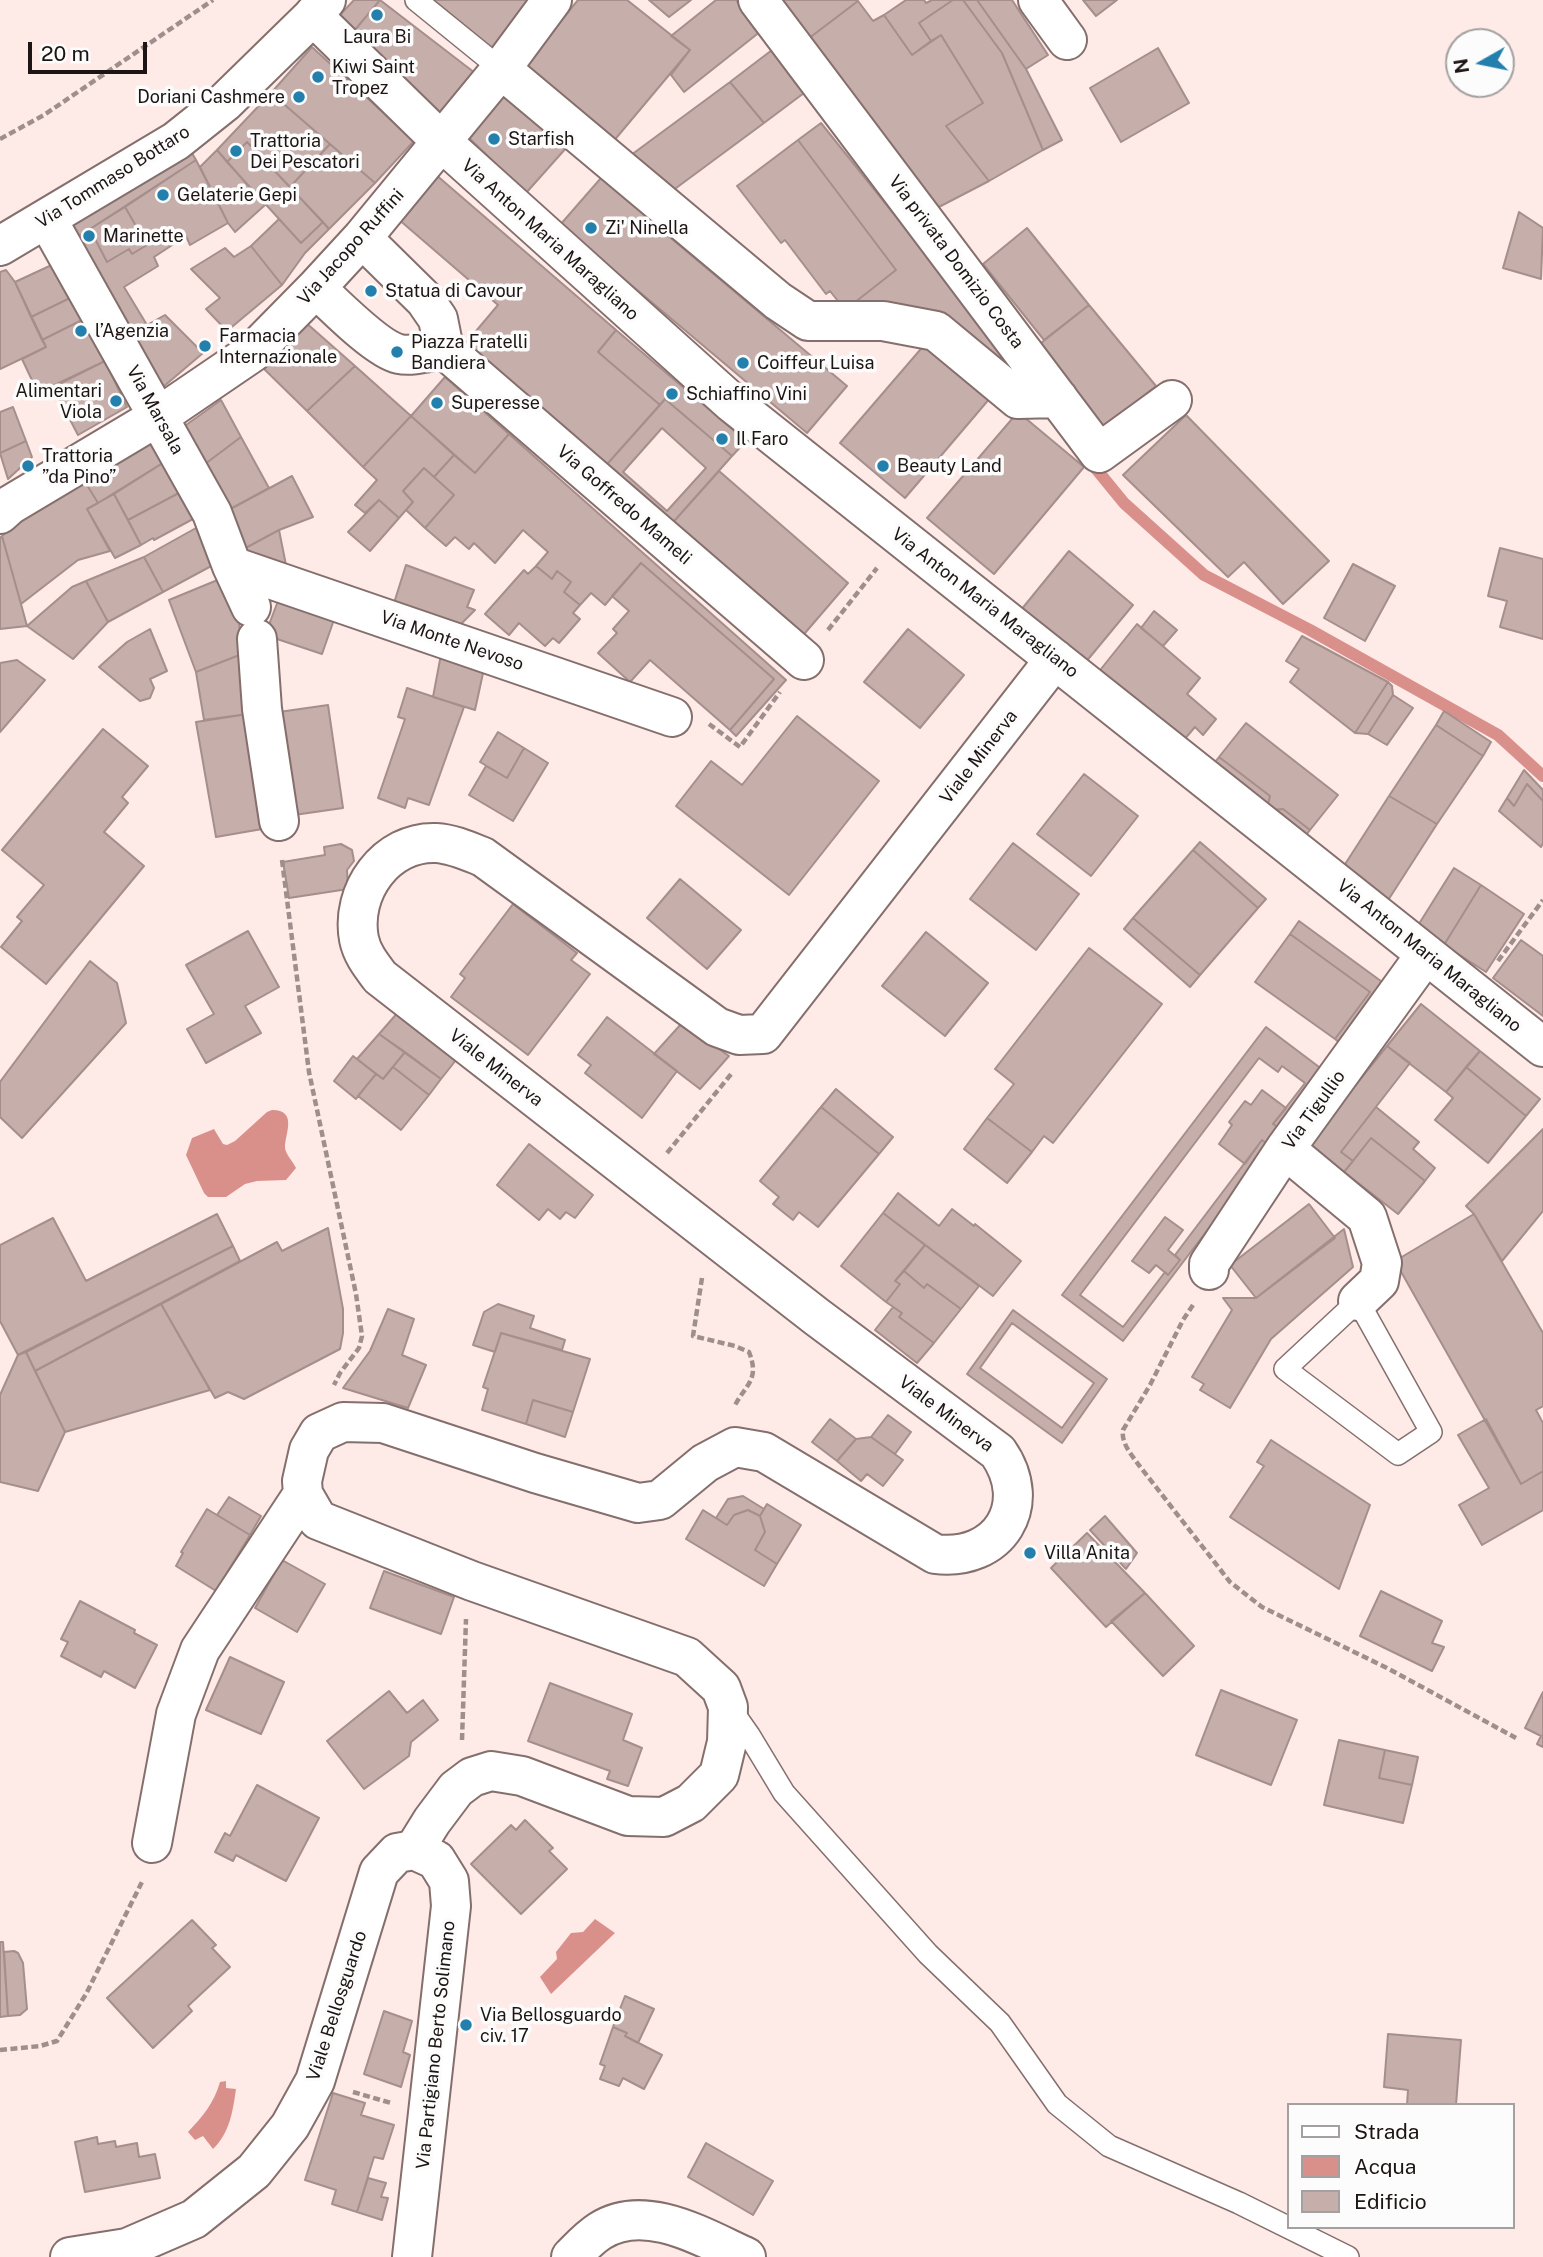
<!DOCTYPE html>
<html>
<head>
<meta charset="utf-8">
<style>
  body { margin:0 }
  #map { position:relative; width:1543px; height:2257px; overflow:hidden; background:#feeae7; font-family:"Public Sans",sans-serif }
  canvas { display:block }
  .legend { position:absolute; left:1287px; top:2103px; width:228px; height:126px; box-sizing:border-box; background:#fcfcfc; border:2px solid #a3a09f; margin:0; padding:9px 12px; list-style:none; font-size:21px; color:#1d1514 }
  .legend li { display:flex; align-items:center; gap:14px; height:35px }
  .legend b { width:35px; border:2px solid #a3a09f }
  .north { position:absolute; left:1445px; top:28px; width:70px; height:70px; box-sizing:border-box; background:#fcfcfc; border:2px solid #a3a09f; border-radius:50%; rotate:261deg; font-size:19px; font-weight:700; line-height:28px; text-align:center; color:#1d1514 }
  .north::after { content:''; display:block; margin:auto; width:24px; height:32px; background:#2380ad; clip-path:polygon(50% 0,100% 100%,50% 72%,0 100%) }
  .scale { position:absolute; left:28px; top:42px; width:119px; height:32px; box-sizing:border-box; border:4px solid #1d1514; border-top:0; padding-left:9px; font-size:21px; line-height:24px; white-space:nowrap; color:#1d1514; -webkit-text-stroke:5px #fcfcfc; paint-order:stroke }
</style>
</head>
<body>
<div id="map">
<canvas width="1543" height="2257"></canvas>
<ul class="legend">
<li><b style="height:9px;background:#fff"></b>Strada</li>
<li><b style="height:19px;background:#da908a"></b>Acqua</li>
<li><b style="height:19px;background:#c6aeab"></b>Edificio</li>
</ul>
<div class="north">N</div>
<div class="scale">20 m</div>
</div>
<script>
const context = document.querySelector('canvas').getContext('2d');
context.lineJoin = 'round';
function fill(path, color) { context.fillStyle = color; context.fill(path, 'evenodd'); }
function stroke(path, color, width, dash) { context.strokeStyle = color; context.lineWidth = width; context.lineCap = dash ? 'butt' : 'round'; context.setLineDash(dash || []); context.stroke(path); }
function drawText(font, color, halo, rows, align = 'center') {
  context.font = font + ' "Public Sans",sans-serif'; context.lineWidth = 7; context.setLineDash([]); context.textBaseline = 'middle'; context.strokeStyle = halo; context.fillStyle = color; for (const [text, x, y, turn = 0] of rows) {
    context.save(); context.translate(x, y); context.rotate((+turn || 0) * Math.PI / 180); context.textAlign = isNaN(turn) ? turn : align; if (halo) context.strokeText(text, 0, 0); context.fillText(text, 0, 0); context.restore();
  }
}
const water = new Path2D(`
  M272 1110C298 1110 285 1134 285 1147 285 1154 293 1161 296 1168L286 1180 257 1181 245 1184 226 1197H208L204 1193 186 1155 192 1138 214 1129 223 1144 227 1145 235 1141 267 1112Z
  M595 1919 615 1933 551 1994 540 1977 557 1959 556 1952 571 1933 583 1932Z
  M226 2081V2088L236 2089C233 2110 230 2133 213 2149L203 2136 195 2140 188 2132C203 2116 214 2103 220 2082Z`);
const stream = new Path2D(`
  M1088 459 1124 503 1204 575 1310 630 1498 735 1543 776`);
const building = new Path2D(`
  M354 0H380L354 31 339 16Z
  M380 0 475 73 440 113 354 31Z
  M431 0H527L529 1 493 49Z
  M578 0H627L690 50 612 143 522 68Z
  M649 0H691L669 17Z
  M716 0H736L761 31 684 92 671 75 690 50 671 36Z
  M773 0H856L858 1 804 42Z
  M906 0H924L926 3 932 0H953L919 23 931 41 912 55 884 15Z
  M953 0H963L1002 53 1043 150 989 181 946 126 983 103 941 35 931 41 919 23Z
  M963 0H977L1026 69 1062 140 1043 150 1002 53Z
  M977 0H1012L1048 55 1026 69Z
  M1083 0H1117L1096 16Z
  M858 1 873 21 884 15 912 55 941 35 983 103 946 126 989 181 935 209 804 42Z
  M312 47 414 141 375 183 271 93Z
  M1158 48 1189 103 1121 142 1090 88Z
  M772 50 804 93 764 123 730 82Z
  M730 82 764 123 668 194 627 158Z
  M271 93 330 144 290 187 247 142 227 162 217 150Z
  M503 96 567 147 526 193 467 136Z
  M821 123 1014 364 1000 376 845 310 896 270 798 140Z
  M798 140 896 270 845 310 830 291 826 294 785 240 781 243 737 186Z
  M247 142 323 222 301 243 227 162Z
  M330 144 375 183 329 229 290 187Z
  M189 148 196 160 70 242 63 230Z
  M217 150 265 205 235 232 228 223 200 167Z
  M196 160 228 223 190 245 186 236 154 257 158 266 124 287 147 325 165 315 203 353 156 393 70 242 90 229 107 262 129 249 132 254 147 245 125 207Z
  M435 174 616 330 598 352 660 405 601 471 460 350 498 305 397 218Z
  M601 178 629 201 633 196 645 206 640 211 650 219 653 214 665 224 660 229 847 386 807 433 560 225Z
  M125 207 147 245 132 254 129 249 107 262 90 229Z
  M1519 212 1543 228 1541 279 1503 268Z
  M279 219 301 243 323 222 329 229 305 253 282 285 251 246Z
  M1027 228 1089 305 1044 340 983 264Z
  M251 246 282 285 227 331 206 309 220 298 191 269 225 248 234 257Z
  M56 263 72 297 31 317 15 282Z
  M6 270 15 282 46 347 0 369V272Z
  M72 297 84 319 42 340 31 317Z
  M1089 305 1156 386 1103 428 1036 347Z
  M84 319 105 361 38 393 22 359 46 347 42 340Z
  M304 321 355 366 307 411 259 364Z
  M616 330 746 441 732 456 665 399 660 405 598 352Z
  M932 336 996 391 905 498 840 443Z
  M105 361 127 407 78 435 53 387Z
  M355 366 411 416 363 467 307 411Z
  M445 377 509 434 475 473 411 416Z
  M665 399 732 456 668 528 601 471Z
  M221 400 241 437 201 467 179 430Z
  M13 407 26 441 0 453V412Z
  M1018 412 1084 467 994 574 927 518Z
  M1186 415 1329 561 1283 604 1244 562 1228 577 1123 475Z
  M411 416 454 455 434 477 424 468 403 491 413 502 399 518 379 500 365 513 355 505 377 480 363 467Z
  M662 428 706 468 667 511 623 472Z
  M157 429 174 456 98 503 82 477Z
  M509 434 786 680 736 736 730 730 774 679 641 563 605 605 591 593 580 605 564 592 571 582 557 571 552 579 536 566 548 552 523 530 495 563 474 543 469 549 455 537 446 546 425 528 454 495 434 477 454 455 475 473Z
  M241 437 269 488 223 513 201 467Z
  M26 441 32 457 8 479 0 453Z
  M174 456 192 486 128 520 114 494Z
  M424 468 454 495 425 528 406 510 413 502 403 491Z
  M719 471 848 583 799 640 668 528Z
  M292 476 313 517 279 530 240 551 223 513Z
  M82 477 98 503 87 509 110 551 78 560 21 604 2 536 38 506Z
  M192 486 206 512 154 540 153 538 141 545 128 520Z
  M114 494 141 545 115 558 87 509Z
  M379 500 399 518 370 551 348 532Z
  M196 528 215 564 163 592 144 557Z
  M279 530 286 565 240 551Z
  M2 536 21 604 27 626 0 629V538Z
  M1500 548 1543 559V639L1500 627 1507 601 1488 596Z
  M1069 551 1133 605 1085 663 1021 610Z
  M144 557 163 592 108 622 86 581Z
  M641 563 774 679 730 730 650 660 630 682 598 653 617 633 613 629 629 611 612 596Z
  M1353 564 1395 586 1365 641 1324 618Z
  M406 565 474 590 467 607 475 610 459 626 394 603Z
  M536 566 552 579 557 571 571 582 564 592 580 605 573 613 580 619 559 643 553 638 545 646 519 623 509 635 485 614 524 570 528 574Z
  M220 579 239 622 242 654 196 672 169 600Z
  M86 581 108 622 73 659 27 626 72 587Z
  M281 593 337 611 322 654 271 637 270 622Z
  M1154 611 1177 630 1163 646 1141 628Z
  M1137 624 1200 678 1187 694 1216 719 1203 735 1195 727 1183 741 1097 674Z
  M150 629 167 671 150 679 154 688 150 698 140 701 99 667 127 642Z
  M908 629 964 675 920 728 864 682Z
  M1302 636 1388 682 1355 733 1290 682 1299 669 1286 661Z
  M442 649 485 664 475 710 433 697Z
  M242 654 248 714 204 720 196 672Z
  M17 660 45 680 0 732V663Z
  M1388 682 1392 686 1393 695 1368 734 1355 733Z
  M407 688 464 707 429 805 408 798 405 808 378 798 405 719 398 717Z
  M1393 695 1413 708 1387 745 1368 734Z
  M328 705 343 808 294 815 279 712Z
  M1444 711 1491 742 1483 756 1436 725Z
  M248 714 268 828 216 837 196 722Z
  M797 716 879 781 789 895 676 806 711 761 742 785Z
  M1246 723 1338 795 1310 830 1283 809 1273 810 1268 804 1270 796 1219 757Z
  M1436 725 1483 756 1437 824 1389 796Z
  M103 729 148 766 122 797 128 803 104 832 144 866 46 984 1 947 22 921 17 917 44 885 2 850Z
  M498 732 524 748 507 778 480 762Z
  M524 748 548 763 513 821 469 795 486 766 507 778Z
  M1219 757 1270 796 1268 804 1273 810 1283 809 1310 830 1303 839 1211 767Z
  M1524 770 1543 790V801L1527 784 1514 806 1507 798Z
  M1084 774 1138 816 1091 876 1037 834Z
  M1527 784 1543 801V843L1541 847 1499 811 1507 798 1514 806Z
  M1389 796 1437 824 1385 905 1340 872Z
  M1200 842 1266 899 1258 908 1193 850Z
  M1013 843 1079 894 1036 950 970 899Z
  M341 844 352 850 354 861 347 870 348 889 289 898 283 862 325 855 324 847Z
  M1193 850 1258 908 1200 975 1133 918Z
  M1454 868 1481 885 1444 945 1417 927Z
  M680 879 741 930 707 969 647 918Z
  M1481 885 1524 914 1486 972 1444 945Z
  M513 904 577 953 571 960 590 974 528 1055 451 997 465 978 460 974Z
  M1133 918 1200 975 1190 987 1124 929Z
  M1299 921 1389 987 1345 1047 1335 1039 1370 992 1290 934Z
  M248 931 279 987 245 1006 261 1033 206 1063 187 1029 214 1014 186 965Z
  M926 932 988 983 945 1036 882 986Z
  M1290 934 1370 992 1335 1039 1255 982Z
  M1521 940 1543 956V1016L1493 978Z
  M1089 948 1162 1004 1053 1143 1044 1136 1032 1152 987 1118 1014 1084 995 1069Z
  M90 961 117 983 126 1023 22 1138 0 1117V1082Z
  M1421 1004 1480 1051 1446 1092 1387 1046Z
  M400 1010 460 1055 441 1079 379 1034Z
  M607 1017 677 1071 642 1118 585 1073 591 1065 578 1055Z
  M682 1023 729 1056 700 1089 654 1054Z
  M1266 1027 1327 1073 1123 1341 1062 1295Z
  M379 1034 405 1052 383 1079 357 1059Z
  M1387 1046 1410 1063 1341 1152 1353 1161 1344 1172 1309 1143Z
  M1480 1051 1540 1099 1526 1116 1466 1067Z
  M405 1052 441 1079 429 1095 393 1067Z
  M353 1056 376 1074 356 1099 334 1081Z
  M1259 1058 1278 1072 1282 1066 1305 1083 1273 1124 1279 1128 1267 1144 1262 1140 1175 1255 1180 1260 1168 1275 1165 1272 1123 1327 1080 1295Z
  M393 1067 429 1095 401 1130 358 1096 376 1074 383 1079Z
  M1466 1067 1526 1116 1488 1163 1435 1120 1453 1098 1446 1092Z
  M836 1089 893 1137 879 1154 821 1107Z
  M1262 1090 1286 1108 1273 1124 1279 1128 1267 1144 1262 1140 1245 1164 1219 1144 1232 1125 1229 1122 1245 1101 1251 1105Z
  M821 1107 879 1154 818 1227 799 1212 793 1220 773 1204 779 1197 760 1181Z
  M1376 1107 1419 1142 1413 1149 1435 1168 1425 1181 1371 1138 1353 1161 1341 1152Z
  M987 1118 1032 1152 1007 1183 964 1149Z
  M1543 1129V1211L1502 1261 1474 1214 1466 1206Z
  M1371 1138 1425 1181 1398 1214 1344 1172Z
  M529 1144 593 1195 575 1218 566 1212 560 1219 548 1209 539 1220 497 1185Z
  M898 1193 939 1226 952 1209 974 1226 975 1224 1021 1261 993 1296 883 1213Z
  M1309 1204 1335 1238 1256 1298 1230 1265Z
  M883 1213 925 1245 895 1281 900 1284 886 1302 841 1266Z
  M217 1214 233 1246 18 1355 0 1321V1245L53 1218 86 1281Z
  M1474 1214 1543 1333V1406L1536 1410 1543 1423V1471L1521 1484 1395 1261Z
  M1165 1217 1183 1230 1168 1250 1180 1260 1168 1275 1156 1265 1149 1273 1132 1261Z
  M328 1228 343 1309V1333L340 1349 244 1399 228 1392 215 1398 161 1304 277 1242 282 1251Z
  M1344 1229 1353 1267 1271 1339 1230 1408 1200 1390 1204 1384 1192 1377 1232 1310 1223 1298H1256Z
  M925 1245 979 1286 961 1309 927 1284 924 1288 904 1271Z
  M233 1246 240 1261 35 1371 26 1352Z
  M904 1271 924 1288 927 1284 961 1309 934 1343 899 1317 902 1313 886 1302 900 1284 895 1281Z
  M161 1304 210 1390 65 1432 35 1371Z
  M498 1304 534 1316 530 1328 565 1340 562 1350 501 1333 495 1352 473 1345 484 1312Z
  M893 1307 902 1313 899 1317 934 1343 917 1363 875 1330Z
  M388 1309 414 1319 402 1355 426 1365 408 1408 343 1388 370 1351Z
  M1013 1310 1107 1379 1062 1443 967 1374Z
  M1012 1323 1094 1383 1062 1428 980 1368Z
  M501 1333 590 1359 573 1412 533 1400 526 1424 482 1410 488 1389 483 1387Z
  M26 1352 65 1432 38 1491 0 1482V1395L18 1355Z
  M533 1400 573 1412 565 1437 526 1424Z
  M888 1415 911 1432 895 1454 871 1437Z
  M830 1419 856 1439 837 1461 812 1442Z
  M1486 1419 1521 1484 1543 1471V1510L1482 1545 1459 1505 1489 1488 1458 1435Z
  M871 1437 903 1460 883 1486 867 1474 861 1481 837 1461 856 1439Z
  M1271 1440 1370 1505 1339 1589 1230 1517 1264 1466 1257 1462Z
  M743 1496 764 1509 760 1516 748 1510 734 1515 727 1525 716 1518 728 1499Z
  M229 1497 261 1516 250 1535 217 1515Z
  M767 1504 801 1525 777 1564 755 1550 765 1532 760 1516Z
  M207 1509 250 1535 216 1591 176 1566 183 1553 181 1552Z
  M703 1510 727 1525 734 1515 748 1510 760 1516 765 1532 755 1550 777 1564 764 1586 686 1539Z
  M1105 1516 1137 1553 1126 1569 1090 1530Z
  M1087 1533 1145 1593 1106 1627 1051 1568Z
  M282 1560 325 1584 297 1632 255 1608Z
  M384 1571 454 1597 441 1634 370 1608Z
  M1381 1591 1442 1621 1432 1643 1444 1647 1432 1671 1360 1636Z
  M1145 1593 1194 1646 1163 1676 1111 1621Z
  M80 1601 135 1630 134 1633 157 1645 135 1688 104 1671 101 1677 61 1656 68 1642 61 1639Z
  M230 1657 284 1682 261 1734 206 1710Z
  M550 1683 632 1714 623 1740 642 1748 628 1786 607 1779 610 1771 528 1741Z
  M1221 1690 1297 1720 1271 1785 1196 1755Z
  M389 1691 407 1713 423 1700 438 1720 411 1742 409 1756 364 1789 327 1741Z
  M1543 1692V1747L1537 1744 1541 1736 1525 1728Z
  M1339 1740 1385 1750 1379 1778 1412 1785 1403 1823 1324 1805Z
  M1385 1750 1418 1757 1412 1785 1379 1778Z
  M257 1785 319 1818 286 1881 236 1855 233 1861 215 1852 225 1833 230 1836Z
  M525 1820 553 1848 549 1851 567 1869 521 1914 471 1864 511 1825 516 1830Z
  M192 1920 216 1945 212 1948 230 1967 188 2006 192 2011 153 2048 107 1998Z
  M0 1942H3L8 2016 0 2017Z
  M14 1951 18 1953 23 1963 27 2009 20 2015 8 2016 4 1952Z
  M625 1996 654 2009 638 2043 625 2036 627 2033 613 2027Z
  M384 2011 412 2021 403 2052 410 2055 401 2087 364 2074Z
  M613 2027 627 2033 625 2036 662 2055 644 2089 623 2078 619 2086 600 2079 605 2066 600 2064Z
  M1388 2034 1461 2040 1456 2105H1407L1408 2090 1384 2087Z
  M333 2093 365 2103 361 2115 394 2125 383 2159 374 2157 357 2212 332 2204 336 2190 305 2180Z
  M97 2137 98 2144 115 2141 116 2147 137 2143 139 2157 155 2154 160 2178 85 2192 75 2142Z
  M706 2143 773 2181 753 2215 688 2177Z
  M368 2178 386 2183 381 2197 388 2198 382 2220 357 2212Z`);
const path = new Path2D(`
  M0 139 44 115 213 0
  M828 630 877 568
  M709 724 740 747 780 692
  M282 860 309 1072 356 1294 362 1336 359 1348 340 1373 334 1385
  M1498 961 1543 900
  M667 1153 732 1073
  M702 1278 693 1336 735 1346 749 1352C760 1380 746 1384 734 1407
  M1193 1305 1183 1320 1150 1385 1123 1430C1121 1443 1131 1454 1138 1464L1230 1582 1262 1607 1387 1668 1516 1738
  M462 1740 466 1619
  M0 2050 40 2046 57 2041 86 1994 143 1880
  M353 2092 391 2103`);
const lane = new Path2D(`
  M416 0 501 69
  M1358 1301 1431 1432 1398 1454 1285 1369Z
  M730 1708 749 1735 784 1793 928 1954 1000 2023 1057 2104 1109 2146 1239 2203 1348 2257`);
const street = new Path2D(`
  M758 0 1099 453 1172 400
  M1038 0 1067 40
  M313 16 442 142 731 402 1543 1047
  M501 69 778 301 808 321H883L936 331 1018 399 1058 398
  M47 219 212 513 232 566 251 607
  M362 238 425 300 438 319 444 349
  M316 288C334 305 377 349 399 354 413 357 430 351 444 349
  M444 349 804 660
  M0 514 10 505 159 416 253 352 316 288 362 238 501 69 552 0
  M232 566 672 717
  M257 639 262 709 279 821
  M1285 1149 1367 1217 1382 1263 1379 1281 1358 1301
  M1209 1270V1264L1285 1149 1426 954
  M152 1843 176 1714 200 1650 303 1494
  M414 1850 432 1821 456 1789 472 1777 491 1771 522 1776 628 1816 664 1817 691 1803 719 1775 727 1742 728 1707 721 1688 687 1657 472 1581 318 1520 303 1494 302 1481 309 1450 319 1433 343 1422 383 1423 535 1473 638 1503 660 1500 705 1463 735 1447 764 1452 935 1554C999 1562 1035 1505 998 1452L817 1317 380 977C371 965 362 954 359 939 350 892 386 841 436 843 453 844 468 851 483 857L717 1027 739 1035 763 1034 1055 659`);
const secondary = new Path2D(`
  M0 246 176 141 225 102 313 16 326 0
  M70 2257 127 2248 194 2219 254 2171 290 2126 315 2081 379 1872 397 1853 414 1850 436 1860 449 1881 451 1906 412 2257
  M571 2257C580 2248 589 2238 600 2231 645 2202 704 2238 746 2257`);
const markers = [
  [377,15,7,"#2380ad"],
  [318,77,7,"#2380ad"],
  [299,97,7,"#2380ad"],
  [494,139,7,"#2380ad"],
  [236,151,7,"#2380ad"],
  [163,195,7,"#2380ad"],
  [591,228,7,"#2380ad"],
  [89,236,7,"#2380ad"],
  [371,291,7,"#2380ad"],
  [81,331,7,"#2380ad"],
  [205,346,7,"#2380ad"],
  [397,352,7,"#2380ad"],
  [743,363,7,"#2380ad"],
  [672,394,7,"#2380ad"],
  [116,401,7,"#2380ad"],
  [437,403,7,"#2380ad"],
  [722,439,7,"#2380ad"],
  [28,466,7,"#2380ad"],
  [883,466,7,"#2380ad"],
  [1030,1553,7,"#2380ad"],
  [466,2025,7,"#2380ad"]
];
const poiNames = [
  ["Laura Bi",377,37,"center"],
  ["Kiwi Saint",332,67],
  ["Tropez",332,88],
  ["Doriani Cashmere",285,97,"right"],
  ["Starfish",508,139],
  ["Trattoria",250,141],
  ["Dei Pescatori",250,162],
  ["Gelaterie Gepi",177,195],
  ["Zi' Ninella",605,228],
  ["Marinette",103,236],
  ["Statua di Cavour",385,291],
  ["l’Agenzia",95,331],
  ["Farmacia",219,336],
  ["Internazionale",219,357],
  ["Piazza Fratelli",411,342],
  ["Bandiera",411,363],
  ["Coiffeur Luisa",757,363],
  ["Alimentari",102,391,"right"],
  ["Viola",102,412,"right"],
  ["Schiaffino Vini",686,394],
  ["Superesse",451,403],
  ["Il Faro",736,439],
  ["Trattoria",42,456],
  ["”da Pino”",42,477],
  ["Beauty Land",897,466],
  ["Villa Anita",1044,1553],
  ["Via Bellosguardo",480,2015],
  ["civ. 17",480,2036]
];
const streetNames = [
  ["Via Tommaso Bottaro",113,177,-32],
  ["Via Anton Maria Maragliano",550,240,42],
  ["Via Jacopo Ruffini",351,247,-48],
  ["Via privata Domizio Costa",956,262,53],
  ["Via Marsala",155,410,61],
  ["Via Goffredo Mameli",624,505,41],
  ["Via Anton Maria Maragliano",985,603,38],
  ["Via Monte Nevoso",452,641,19],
  ["Viale Minerva",979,757,-52],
  ["Via Anton Maria Maragliano",1429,956,39],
  ["Viale Minerva",496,1068,38],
  ["Via Tigullio",1314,1110,-54],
  ["Viale Minerva",946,1414,37],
  ["Viale Bellosguardo",337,2006,-72],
  ["Via Partigiano Berto Solimano",436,2045,-84]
];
fill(water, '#da908a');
stroke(stream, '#da908a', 12);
fill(building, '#c6aeab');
stroke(building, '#a58e8b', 2);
stroke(lane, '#856f6c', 24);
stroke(street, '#856f6c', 42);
stroke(secondary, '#856f6c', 42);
stroke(path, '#9e8f8d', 4.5, [7, 3.5]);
stroke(lane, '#fff', 21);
stroke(street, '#fff', 38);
stroke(secondary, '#fff', 38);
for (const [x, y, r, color] of markers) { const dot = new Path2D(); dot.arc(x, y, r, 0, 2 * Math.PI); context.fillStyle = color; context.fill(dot); stroke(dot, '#fcfcfc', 2.5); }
drawText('18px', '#1d1514', '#fcfcfc', poiNames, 'left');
drawText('18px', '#1d1514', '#fcfcfc', streetNames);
</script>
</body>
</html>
